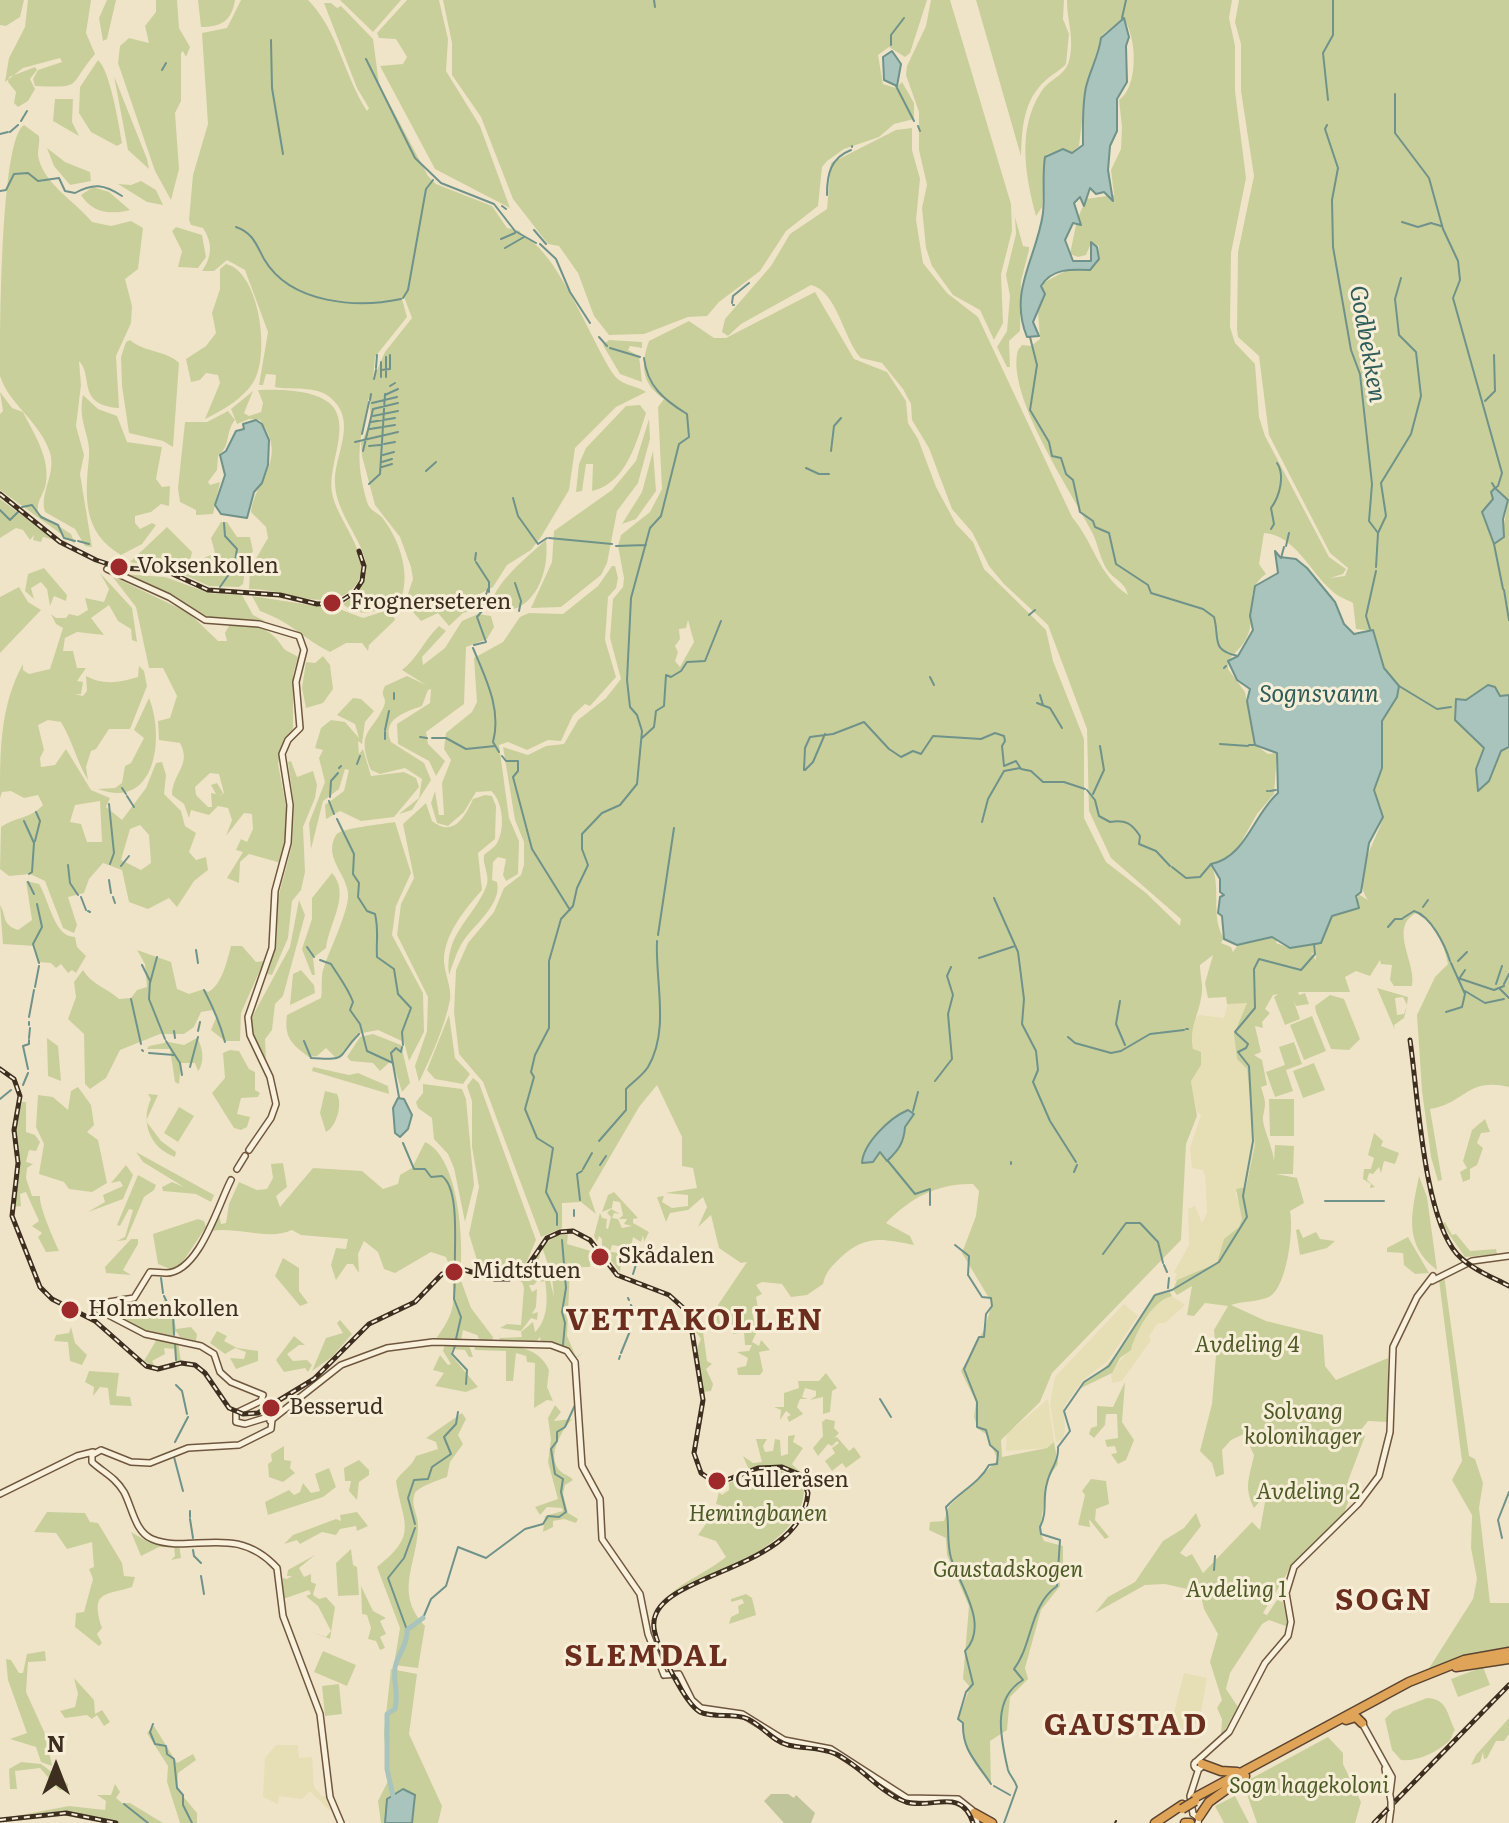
<!DOCTYPE html>
<html>
<head>
<meta charset="utf-8">
<style>
  body { margin:0 }
  #map { position:relative; width:1509px; height:1823px; overflow:hidden; background:#f0e4c8; font-family:Literata,serif }
  canvas { display:block }
  .north { position:absolute; left:16px; top:1727px; width:80px; height:80px; -webkit-text-stroke:6px #f7eed8; paint-order:stroke; rotate:0deg; font-size:22px; font-weight:700; line-height:32px; text-align:center; color:#3d2e20 }
  .north::after { content:''; display:block; margin:auto; width:28px; height:36px; background:#3d2e20; clip-path:polygon(50% 0,100% 100%,50% 72%,0 100%) }
</style>
</head>
<body>
<div id="map">
<canvas width="1509" height="1823"></canvas>
<div class="north">N</div>
</div>
<script>
const context = document.querySelector('canvas').getContext('2d');
context.lineJoin = 'round';
function fill(path, color) { context.fillStyle = color; context.fill(path, 'evenodd'); }
function stroke(path, color, width, dash) { context.strokeStyle = color; context.lineWidth = width; context.lineCap = dash ? 'butt' : 'round'; context.setLineDash(dash || []); context.stroke(path); }
function drawText(font, color, halo, rows, align = 'center') {
  context.font = font + ' Literata,serif'; context.lineWidth = 6; context.setLineDash([]); context.textBaseline = 'middle'; context.strokeStyle = halo; context.fillStyle = color; for (const [text, x, y, turn = 0] of rows) {
    context.save(); context.translate(x, y); context.rotate((+turn || 0) * Math.PI / 180); context.textAlign = isNaN(turn) ? turn : align; if (halo) context.strokeText(text, 0, 0); context.fillText(text, 0, 0); context.restore();
  }
}
const farmland = new Path2D(`
  M1243 1001 1247 1003 1234 1034 1238 1048 1236 1054 1247 1069 1255 1146 1246 1187 1235 1193 1243 1212 1242 1219 1239 1227 1224 1239 1217 1263 1174 1281 1177 1274 1174 1272 1189 1245 1188 1209 1195 1206 1202 1223 1207 1213 1205 1175 1203 1170 1192 1168 1190 1148 1201 1115 1197 1112 1191 1080 1192 1020 1199 1015 1224 1018 1228 1003Z
  M1169 1294 1185 1305 1165 1323H1158L1149 1336 1151 1340 1122 1381 1112 1383 1111 1372 1133 1345 1131 1338 1158 1298Z
  M1124 1304 1138 1316 1108 1361 1083 1380 1064 1407 1065 1431 1063 1439 1056 1442 1050 1404 1055 1377Z
  M1048 1399 1054 1442 1047 1448 1006 1451 1007 1434Z
  M1184 1673 1207 1678 1200 1717 1188 1735H1176L1170 1728Z
  M276 1745H298L299 1758 312 1757 314 1787 322 1796H327L330 1811 310 1791 302 1799 279 1796 278 1804 263 1797 265 1758Z`);
const green = new Path2D(`
  M0 0H24L20 17 6 26 0 25Z
  M28 0H91L86 33 95 54C67 87 84 88 35 86L33 79 38 70 62 62 60 58 23 68 5 82 9 58 25 27Z
  M107 0H116L107 39 103 41 99 18Z
  M156 0H177L179 28 190 47 186 57 183 51 181 53V101L175 113 179 169 171 200 155 171 118 63 120 46 129 38 149 43 145 26 156 12Z
  M198 0H235C232 21 221 27 201 27Z
  M241 0H308C338 30 344 76 367 111L369 108 357 88 324 3H331L337 8 341 6 373 39 379 84 428 176 436 184 492 206 507 228 520 231 522 237C554 243 593 345 614 375 622 386 636 385 646 392L616 407 575 448 569 490 541 537 531 550 507 565 493 587 472 598V610L463 613 449 626 438 613 421 621 405 603 413 579 411 567 400 537 375 505 362 456 361 443 371 421 369 397C360 442 354 456 367 502 370 512 379 512 384 520 401 543 411 576 400 602 379 610 362 620 343 604 399 567 337 530 335 484 333 457 357 425 334 401 319 384 295 391 275 387L276 375 266 374 263 385H259L268 332 245 270 227 260 214 271H202C212 257 213 243 203 228L191 225 189 220 193 175 208 124 202 33 227 28ZM404 297 412 318 385 352 373 379 375 357 407 317 402 299Z
  M340 0H401L373 32Z
  M407 0H439L448 39 446 71 480 126 510 208 435 169 380 66 403 64 407 57 396 39 379 38 377 33Z
  M443 0H927L910 53 905 57 889 47 878 55 883 84 896 88 902 82 914 103V119L894 124 879 137 844 149 827 161 822 167 818 206 786 231 760 271 719 302 707 316 688 317 644 334 609 335 594 316 578 273 559 246 548 244 513 199 481 117 452 75V43Z
  M931 0H950L1011 204 1012 231 1001 274 1003 323 994 340 980 310 953 295 932 266 926 248 922 208 927 185 919 150V112L906 75 907 66 926 26Z
  M976 0H1064L1063 19 1069 34 1066 64C1060 71 1052 74 1046 80 1023 100 1022 129 1021 156Z
  M1067 0H1232L1229 18 1235 46V91L1246 178 1231 253 1230 327 1235 343 1255 364 1259 417 1265 436 1329 557 1346 569 1343 574 1330 578 1345 576 1348 568 1330 553 1269 435 1259 356 1238 337 1237 329 1238 252 1254 176 1241 91V44L1235 22 1239 0H1509V695L1500 696 1495 687 1487 685 1466 700H1456L1455 720 1484 748 1476 781 1484 784 1501 751 1509 747V1087C1467 1077 1466 1103 1430 1109L1442 1180 1438 1181 1431 1157 1422 1091 1417 1015 1435 977 1448 964C1444 943 1435 924 1416 913 1388 928 1417 963 1412 986H1394L1390 980 1392 965 1381 964 1380 960 1370 976 1356 971 1345 977 1350 992H1298L1299 995 1305 993 1309 1004 1296 1006 1293 999 1300 1019 1285 1025 1274 997 1278 994 1273 995 1265 1009 1270 1013 1262 1022 1263 1028 1255 1026 1261 1052 1254 1055 1262 1060 1267 1085 1261 1087C1266 1103 1266 1103 1263 1117 1262 1127 1273 1147 1274 1161L1275 1145 1294 1146 1293 1174H1276L1297 1178 1304 1203 1290 1211C1294 1229 1287 1288 1269 1297 1258 1302 1242 1301 1231 1305L1266 1321 1323 1335 1325 1366 1336 1380 1388 1358V1422L1368 1421 1361 1430 1365 1436 1348 1481 1353 1489 1343 1516 1294 1562 1263 1613 1267 1615 1277 1600 1283 1602 1288 1627 1269 1620 1262 1624 1230 1673 1226 1689 1238 1707 1221 1737 1222 1719 1217 1708 1222 1700 1210 1662 1218 1634 1204 1609 1200 1592 1165 1584 1145 1585 1095 1613 1108 1597 1135 1582 1163 1541 1184 1528 1196 1513 1201 1526 1180 1553 1186 1557 1192 1554 1203 1573 1252 1522 1260 1530 1265 1502 1260 1501 1254 1508C1243 1487 1250 1476 1254 1455L1244 1434 1231 1440 1222 1450 1224 1474 1216 1477 1212 1463 1200 1451 1212 1404 1216 1355 1214 1330 1228 1306 1205 1303 1194 1316 1187 1315 1192 1286 1177 1295 1173 1290 1177 1280 1217 1263 1224 1239 1239 1227 1242 1219 1236 1189 1246 1187 1255 1145 1247 1069 1237 1059 1234 1034 1247 1003 1227 1004 1226 997 1208 998 1205 983 1213 955 1200 965C1200 977 1204 986 1201 998 1198 1017 1189 1027 1193 1049L1201 1052V1065L1191 1081 1197 1116 1186 1144 1181 1240 1052 1373 1040 1402 1001 1440 1002 1457 1047 1448 1054 1442 1058 1464 1047 1479 1040 1531 1044 1541 1063 1546V1570L1059 1575 1060 1586 1041 1610 1025 1668 1028 1679 1010 1697 1007 1730 990 1741 991 1784C974 1765 963 1748 963 1723L958 1719 970 1687 963 1679 969 1606 947 1555 946 1538 929 1530 930 1522 944 1521 949 1506 998 1460 986 1434 978 1429 974 1417 976 1402 961 1371 985 1328 992 1303 962 1253 976 1216 979 1191 973 1184C938 1183 910 1198 886 1223L910 1236 914 1245C881 1239 866 1234 839 1259 830 1268 826 1272 823 1284L807 1295 791 1297 782 1284 762 1282 756 1285 762 1294 756 1297 758 1309 752 1312 757 1331 752 1342 759 1346 761 1340 770 1350 759 1352 763 1371 760 1375H738L737 1368 746 1366 748 1358 737 1352 749 1351 752 1345H745L744 1332 733 1334 732 1324 723 1323 718 1305 747 1262 741 1263 719 1248 711 1215 698 1227 707 1207 703 1197 688 1210 670 1213 666 1222 657 1197 664 1196 662 1202 672 1208 688 1206V1195L665 1193 697 1188 693 1168 682 1166V1137L657 1085 639 1107 589 1193 596 1214 581 1202 562 1203V1228L541 1237 483 1082 459 1054 454 1012 456 970 468 943 494 912 504 888 521 875 524 865V842L515 820 503 747 528 755 546 746 564 744 578 720 606 698 621 679 610 638 613 599 623 587 624 578 618 546 621 535 650 512 662 489 658 407 664 399C642 384 640 366 649 341L689 321 714 338H726L815 292 854 359 887 372 906 401 908 423 918 439 936 487 956 524 973 542 984 569 1046 630 1053 661 1084 739V818L1106 862 1146 893 1180 926 1181 919 1111 858 1089 811 1087 729 1048 625 1004 584 989 566 972 532 952 509 929 448 912 420 911 404 903 389 882 363 861 358C843 339 838 292 811 285L741 324 728 336 722 332 725 319 771 266 790 234 827 209 831 163 896 130 912 128V150L920 179 916 220 923 263 947 293 978 317 1072 517C1094 543 1098 575 1128 595 1124 580 1114 581 1106 568 1100 558 1098 545 1093 534 1072 492 1005 395 1018 350L1022 345 1031 346 1040 339 1038 312 1043 283 1069 269 1088 271 1097 264 1099 246 1091 243 1086 255 1078 257 1070 254 1077 220 1086 199 1114 195 1111 170 1121 149 1122 127 1119 100C1139 87 1137 35 1123 18L1102 35 1086 88 1079 146 1072 152 1063 148 1046 155 1042 207 1036 216C1025 175 1017 129 1041 92 1049 79 1065 76 1069 61 1075 39 1067 22 1067 0ZM1495 489 1508 500 1502 537 1494 544 1482 512 1493 499ZM1264 533C1295 535 1311 573 1331 590 1336 596 1346 599 1353 603L1356 629 1374 631 1384 668 1399 686 1382 721V761L1374 790 1383 817C1377 841 1350 876 1368 900L1358 894V909L1332 916 1321 943 1315 944 1316 960 1311 953 1314 954 1313 944 1290 948 1276 943 1277 939 1272 937 1240 942 1233 952 1231 947 1221 943 1224 938C1210 918 1222 887 1211 864L1235 853 1257 814 1274 794 1277 753 1268 754 1255 745 1245 692 1228 669V661C1237 650 1247 643 1250 628 1255 607 1245 589 1266 574L1259 564ZM688 620 694 642 680 667 675 661 678 652 675 646 680 639 679 629 686 628ZM913 1111C912 1117 907 1120 905 1127 900 1143 904 1147 889 1160L880 1152 873 1162 863 1160C864 1142 894 1112 913 1111Z
  M98 60C110 70 119 125 122 143L117 146 91 132 79 113 80 87Z
  M35 67 37 70 30 79 35 89 28 101 18 107 14 103 16 92 8 82 9 77Z
  M114 76 147 159 149 169 128 150Z
  M55 99H73L72 122 79 136 53 121Z
  M24 125 39 136C40 142 38 148 38 155 42 183 75 201 92 222L111 226 131 221 143 228 138 269 125 279 132 306 131 323 116 356 119 408C76 405 94 377 79 361L81 385 76 426 84 455 80 474 92 547 85 546 75 529 45 512C39 492 58 472 49 450 38 420 9 404 0 376 0 335 0 139 24 125Z
  M47 148 65 162 90 172 91 181 70 185 54 166Z
  M141 181 156 190 163 205 147 202 118 184 131 185Z
  M93 187 109 192 130 210C111 215 92 213 81 195Z
  M1015 217 1023 246 1029 247V250L1021 281 1020 331 1009 341 1010 367H1007L997 347 1007 331 1010 296 1006 275 1016 234Z
  M176 227 202 235 206 257 198 268 178 267 182 251 172 231Z
  M226 264C260 272 270 355 254 381 244 398 222 411 205 419L220 383 218 375 206 373 200 380 191 382 186 359 206 346 216 333 212 313 220 289V269Z
  M130 340C145 353 166 350 179 363L173 447 163 441 129 433 122 386 121 357 126 342Z
  M609 340 642 342V348L630 346 628 350 639 356 642 382 620 374 603 345Z
  M258 390C278 389 321 389 334 408 350 432 325 470 333 497 340 525 381 567 350 591 323 613 279 587 249 589L250 569 268 538 266 527 251 512C256 477 289 460 260 420L249 419 237 424 231 409 253 391 244 413 249 416 261 412 263 403Z
  M0 392 12 408 23 412C34 434 50 457 46 483 44 495 36 500 38 513L71 534 75 544 0 490V414L3 411Z
  M83 395 98 409 117 416 127 442 162 447 156 479 162 487 170 486 169 506 161 504 151 512 135 516V523L140 529 152 523 156 525 142 544 121 555C82 532 85 496 89 457 91 435 77 421 83 395Z
  M626 406 640 405 646 413C637 441 626 484 592 491L593 464H586L582 491 576 492 579 464 586 448Z
  M228 411 235 420C225 432 231 446 218 456L217 470 208 482 210 485 220 482 213 514 196 515V510L180 502 178 488 185 422H207Z
  M649 419 650 439 638 483 617 511 607 563 601 575 561 607 531 608 552 562 554 531 612 490 636 461Z
  M653 451 656 491 636 519 622 524 642 492Z
  M0 499 51 537V539L43 537 41 542 33 540 34 535 30 540 23 530 16 528 0 538Z
  M221 522H227L237 537H250L253 551 246 563 243 584 239 587 209 586 171 569 130 562 167 527 192 552 189 567 198 568 202 559 215 553 211 538Z
  M546 540C550 573 534 616 494 611 483 591 532 553 546 540Z
  M612 566H615L618 578 616 588 608 597 605 640 616 677 590 706 585 704 573 715 561 741 548 740 527 750 508 742 499 745 509 818 519 841 518 874 506 881 503 875 506 859 498 857 493 862 492 880 497 882C502 904 475 924 464 940 457 950 453 964 449 975 444 934 473 919 486 887 491 876 482 865 484 855 488 851 496 847 498 841 505 828 503 801 491 791L476 792 464 812 448 826 437 823 431 803 435 791 439 815H444L442 783 451 760 444 749 446 733 472 712 477 702 474 658 503 642 520 617 529 613 563 614 598 586Z
  M44 568 67 595 66 601 54 596 50 606 47 589 41 582 31 588 34 599 25 591 28 574Z
  M100 573 132 608 137 642 132 640 131 629 118 621 109 605 91 618 104 635 77 632 65 638 63 651H73L77 668H86L77 681 83 682 81 694H75L83 696 87 691 86 676C102 685 119 683 138 677L139 666 144 671 147 686 130 729H109L96 749 91 751 86 767 88 780C77 762 72 740 61 722L48 720 38 725 44 750 40 758 41 767 55 765 66 749 91 790 110 798 106 807 122 820 146 788 156 763 162 762 166 775 164 794 181 811 185 826 196 833 189 852 196 860 206 857 208 870 194 881 177 907 169 898 148 909 129 902 122 870 103 863 89 879 84 893 68 897 77 925 74 933 63 928 45 881 30 874 9 876 0 869 1 827C15 817 30 819 43 805L38 795 24 798 11 791 2 792 0 798C0 750 0 706 23 664V670L29 674 50 669 63 628 56 624 51 614 56 618H66L69 614 78 616 88 610 85 598 104 602 109 589ZM100 801 102 842H87L81 824 70 822 75 805ZM140 825 149 835 151 863 141 870 121 860 130 829Z
  M121 574 165 577 209 593 242 595 253 615 265 621 208 617 167 593Z
  M112 576 189 613 218 641H227L225 633 230 624C253 625 269 626 282 646 285 652 293 653 298 657L293 675V729L283 743 278 764 288 816 281 863 249 854 240 862 239 883 227 878 243 852 236 850 241 839 247 842 253 829 252 814 244 813 226 836 232 820 228 808 218 806 209 815 191 810 189 818 184 804 172 795C172 774 192 765 180 743L159 740 158 721 170 718 177 696 163 668H149L136 607ZM210 773 219 774 224 793 218 796 223 793 217 783 211 785 216 794 211 793 212 807H208L196 795 195 787Z
  M19 587 28 602 41 610 0 653V597Z
  M252 596 342 610 363 618 391 609 395 620 369 645 368 651 362 643H346L330 652C302 638 293 623 260 611Z
  M478 614 491 616 494 627 487 639 466 647 464 704 426 732 428 744 445 761 436 776 429 761 398 744 397 724 430 703 431 689 428 690 422 706C405 712 381 719 391 742L424 763 431 780 412 810 399 814 419 798 422 779 405 768 380 774 371 770C356 730 371 735 384 706 388 696 379 698 385 686L407 676 426 685 402 670C418 658 424 640 439 626L446 631 422 657 423 665 445 648 462 621Z
  M323 656 330 665 333 689 323 703 306 708 302 688 306 662 315 663Z
  M149 698C165 737 156 811 98 789L115 788 122 783 125 766 131 763 144 738 134 730Z
  M353 698 361 699 374 711 365 722 362 744 358 741 359 754 363 749 371 776 404 772 416 778 419 787 394 817 361 821 340 811 326 819 325 805 344 791 349 770 345 769 339 789 323 801 311 849 309 823 325 782 319 758 323 750 315 748 321 728 331 720 345 722 359 738 355 724 337 715Z
  M291 761 297 777 313 771 317 785 315 798 303 827 305 872 301 890 292 901 288 938 272 975 267 974 276 947 278 898 292 845 294 805 288 762Z
  M485 795 492 796 496 806 495 839 478 853 482 890C465 909 443 936 444 962 445 974 452 989 450 1000 444 1029 432 1054 419 1082L415 1066 427 1031 428 997 397 935 401 904 414 878 403 824 426 803 432 821C453 838 465 817 473 799Z
  M395 822 411 873 396 906 392 935 423 993 424 1032 409 1061 404 1042 378 1030 357 1034 342 1056 336 1058 326 1048 317 1056 309 1057C291 1044 284 1037 287 1015L321 998C323 988 320 977 324 967 329 951 350 909 348 893 346 873 323 857 336 835 340 828 384 824 395 822Z
  M332 873C351 894 329 923 326 948L313 958 315 975H312L302 949 312 919V898Z
  M26 881 39 884C50 902 54 937 75 937L77 947 86 956 76 973 72 970 68 973 61 964 56 968 51 963 38 962 35 946 3 944 0 905C7 916 1 924 18 930L32 920Z
  M299 900 305 915 283 996 275 1004 272 1030 265 1039 266 1060 254 1037 251 1019 290 947Z
  M231 946H242L256 962 264 961 241 1013 240 1041H225L211 1030 216 1018 213 1010 201 1012 194 1027 184 1034H160L120 1050 106 1078 90 1089 85 1084 84 1034 68 1019 76 997 74 982 83 970C91 984 107 988 119 999L131 998 137 990 147 987 145 964 137 950 171 962 177 989 189 994 204 989 208 992C222 985 227 961 231 946Z
  M301 970 314 985 315 993 290 1005 293 974Z
  M1377 988 1408 997 1407 1005 1403 997 1395 998 1397 1015 1404 1014 1407 1006 1404 1018 1394 1025 1395 1030Z
  M1330 995 1344 999 1360 1039 1349 1050 1331 1049 1316 1012 1315 1006Z
  M449 1015 455 1058 470 1074 463 1084 435 1079 427 1070Z
  M1312 1016 1326 1051 1304 1060 1290 1025Z
  M373 1034 401 1045 410 1083 402 1092 392 1060 380 1071 373 1063 351 1061 347 1057 360 1037Z
  M47 1038 58 1046 61 1081 48 1076Z
  M197 1038C203 1047 205 1063 198 1071L195 1063H181L179 1084 175 1082 170 1049H147L149 1046 169 1042 184 1045Z
  M1294 1042 1302 1064 1286 1070 1293 1091 1275 1097 1266 1072 1285 1065 1279 1047Z
  M230 1050 239 1051 249 1069 255 1072V1090L260 1093 258 1097 241 1098 237 1114 250 1117 247 1127 241 1130 234 1128 212 1093 225 1078 223 1053Z
  M1314 1063 1325 1090 1303 1098 1293 1071Z
  M313 1067 349 1075 358 1073 388 1086 389 1094 312 1071Z
  M473 1078 479 1083 536 1240 524 1268 502 1278 480 1270 469 1234 479 1187 472 1147V1101L467 1086Z
  M423 1084 462 1089 466 1099 474 1185 465 1222 454 1168 448 1154 434 1139 432 1118 418 1108 416 1102 423 1093Z
  M78 1087 91 1105 94 1125 87 1132 98 1140 107 1183 92 1192 69 1189 64 1182 39 1174 44 1144 36 1127 38 1095 53 1097 68 1110 71 1091Z
  M325 1091 337 1094C343 1105 336 1127 326 1132L320 1113Z
  M148 1094 158 1095 146 1121 161 1141 176 1152 175 1157C150 1148 140 1122 151 1099Z
  M1269 1099H1294V1136H1270Z
  M22 1102H26V1132L35 1135 40 1142 36 1151 29 1150 26 1162 33 1164 27 1168 26 1178 32 1196H40C39 1207 54 1240 59 1251L46 1252 38 1237 42 1233 32 1226 39 1221 26 1192 20 1194 21 1206 13 1207 19 1167 15 1132Z
  M179 1107 194 1116 178 1142 164 1133Z
  M1485 1119 1490 1132 1481 1133 1477 1143 1483 1148 1477 1165 1470 1169V1179L1463 1182 1460 1172 1467 1168 1463 1161 1472 1130Z
  M1374 1133 1383 1141 1381 1146 1399 1153 1395 1164 1384 1161 1381 1173 1379 1167 1373 1174 1369 1173 1367 1180 1375 1187 1370 1188 1371 1184 1363 1179 1364 1169H1371L1374 1158 1368 1155Z
  M425 1142C458 1157 463 1235 461 1266L450 1268 446 1257 431 1252 395 1273 384 1269 378 1252 364 1241 358 1254 359 1273 353 1264H347L336 1280 331 1265 336 1248 346 1249 348 1239 301 1235 292 1230C268 1241 236 1226 211 1231L219 1215 221 1224 226 1223 229 1204 239 1182 257 1190 267 1189 273 1178 271 1164 283 1163 287 1187 276 1196 280 1207 313 1168 362 1171 383 1189 398 1184 400 1175 412 1168Z
  M136 1152 214 1195 211 1202 196 1194 163 1191 162 1187 172 1182 184 1187 143 1162Z
  M126 1165 133 1175 123 1199 88 1212 105 1202 103 1195 123 1186 120 1181 111 1183Z
  M138 1175 156 1185 154 1190 144 1197 126 1240 117 1241 125 1237 133 1210 129 1209 120 1226 117 1225Z
  M1419 1176 1427 1197 1437 1270C1402 1244 1412 1212 1419 1176Z
  M614 1192 638 1218 633 1219V1223L649 1232 644 1242 643 1235 641 1242 633 1237 631 1248 612 1245 610 1252 622 1253 620 1272 602 1249V1239L599 1236 597 1242 594 1236 600 1213 602 1218 607 1219 606 1228 608 1229 611 1217 607 1213 611 1209 620 1214 614 1213 612 1218 618 1219 622 1228 632 1226 624 1224 627 1219H619L623 1215 620 1202 613 1201 612 1208 602 1212 608 1195Z
  M198 1219 204 1221 206 1227 180 1266 170 1269 158 1264 153 1234Z
  M1445 1222 1452 1235 1456 1234 1470 1251 1496 1249 1497 1254 1465 1257 1442 1224Z
  M1299 1229 1303 1238 1316 1232 1320 1239 1335 1241 1327 1248 1300 1255 1296 1230Z
  M568 1234 567 1244 591 1251 590 1267H582L581 1271 578 1267 570 1268 567 1336 576 1357 584 1352 576 1358 562 1345 541 1343 540 1337 536 1342H500L499 1331 500 1338 522 1337 521 1332 533 1322 535 1332C548 1320 548 1298 545 1281L540 1282 543 1279 540 1277 534 1285H529L532 1292 537 1289 536 1307 532 1314 538 1312 537 1320 531 1318 521 1331 500 1328 507 1324 521 1325 524 1288 522 1282 514 1279 527 1270 541 1250 538 1263 544 1267 546 1264 554 1297 552 1276 542 1247 555 1236Z
  M1408 1237 1429 1273 1415 1274 1404 1265 1403 1253 1387 1252V1248Z
  M131 1239H138V1244L123 1270 131 1275 106 1273 105 1267Z
  M283 1258 299 1268V1291L308 1303 300 1306 275 1276Z
  M1444 1275 1469 1456 1475 1459 1483 1483 1479 1508 1490 1603H1509V1649L1471 1654 1428 1670 1473 1599 1477 1579 1471 1548 1472 1515 1452 1480 1462 1461 1439 1280Z
  M460 1278 471 1308 493 1337 492 1342 480 1341 477 1335 463 1330 461 1340H435C450 1320 457 1306 452 1280Z
  M1170 1292 1172 1296C1151 1301 1135 1334 1131 1350L1120 1358 1112 1373 1079 1389C1088 1377 1098 1375 1108 1364 1125 1344 1142 1317 1153 1295Z
  M164 1299 173 1313 176 1329 191 1327 197 1334 196 1341 180 1337 176 1331 174 1336 139 1329 101 1308 103 1305 134 1300 161 1312Z
  M717 1309 721 1326 703 1332 707 1361 712 1364 706 1369 713 1384 711 1391 703 1392 697 1348 701 1339 696 1332 700 1330 699 1324 703 1328 715 1320Z
  M340 1320 352 1334 332 1357 312 1371 326 1338 343 1333 337 1323Z
  M71 1327 75 1343 87 1355 82 1365 70 1361 68 1342 54 1341 56 1335 69 1333Z
  M217 1331 227 1336 224 1341 237 1348 258 1351V1361L236 1369 230 1358 244 1359 246 1352 235 1348 225 1354 210 1343Z
  M294 1336 305 1345H299L287 1354 293 1361 307 1360 312 1365 308 1372 305 1368 284 1372 276 1360Z
  M157 1339 178 1342 181 1362H176L174 1349 164 1348 165 1354 152 1361 155 1367 144 1361Z
  M445 1344 469 1345 473 1357H469L465 1350 452 1349 451 1355 478 1387 466 1392 435 1386 444 1373 433 1370 440 1355 448 1365 451 1364 443 1351Z
  M474 1345C500 1346 537 1341 549 1370L547 1387 553 1401 547 1400 534 1408 535 1363 527 1362 526 1356 516 1353 513 1381H506V1351L475 1350Z
  M89 1371 119 1373 116 1396 130 1397 132 1406 110 1405 108 1388 100 1387 93 1396 94 1387 85 1382Z
  M826 1373 837 1388 832 1391 830 1412 823 1414V1397L810 1400 816 1396V1391L805 1388 802 1397 808 1399H800L797 1407 803 1414 789 1422 787 1417 791 1415 786 1411 780 1420 781 1410 774 1407H784V1393L799 1388 798 1381H819Z
  M1125 1382 1122 1422 1134 1440 1126 1460 1118 1464 1111 1454 1117 1453 1115 1446 1107 1447 1105 1440 1118 1438 1117 1414H1106L1105 1425 1094 1438 1089 1434 1091 1428 1097 1426V1406L1113 1407Z
  M555 1405 561 1412 554 1421 572 1419C561 1432 543 1460 564 1474 568 1476 571 1477 573 1480L565 1485 563 1494 568 1513 578 1519 576 1523 564 1519 553 1521V1527L543 1532 545 1516 563 1511 562 1508 547 1507 540 1515 535 1507 558 1499 548 1462 551 1440 548 1418Z
  M462 1413 466 1419 458 1435 463 1444 450 1462 447 1477C441 1479 418 1487 415 1493 410 1505 418 1514 418 1525 418 1564 393 1592 425 1626L418 1668 394 1665 400 1628 377 1567C419 1534 403 1525 396 1481 402 1470 411 1468 416 1456L438 1449 436 1442 426 1438Z
  M826 1419 835 1421 834 1428 839 1433 834 1438 837 1437 849 1451 854 1447 861 1457 846 1468 842 1463 832 1471 825 1461 835 1453 832 1448 839 1443 837 1441 832 1446 828 1444 818 1456 813 1448 823 1436 822 1422Z
  M795 1435 793 1442 803 1448 792 1464 800 1472 772 1465 749 1470 743 1456 753 1463 762 1462 756 1439H767L763 1446 765 1452 773 1451 775 1439 780 1440 781 1456 788 1454V1436Z
  M284 1446V1460L291 1461 290 1468 295 1473 283 1482 269 1477 268 1464 272 1461 271 1454Z
  M359 1460 369 1470V1475L359 1482 357 1500 349 1491 351 1481H345L344 1468Z
  M329 1468 336 1487 323 1497 268 1515 265 1502 289 1490 294 1495 300 1492 303 1483 311 1493 320 1491 315 1474Z
  M778 1469 798 1479 804 1492C799 1549 711 1571 667 1597 686 1579 708 1572 726 1557L716 1541 698 1535 716 1510 723 1506 716 1504 719 1492 722 1495 729 1490V1483L747 1475 749 1479 769 1473 764 1475Z
  M1091 1479 1106 1481 1109 1504 1096 1509 1095 1520 1109 1537 1105 1539 1089 1519 1090 1527 1078 1525 1085 1495 1082 1491Z
  M47 1512 85 1513 90 1522 98 1523 122 1563 124 1576 135 1577 132 1587C105 1596 90 1590 102 1628L97 1634 102 1643 99 1646 75 1627 76 1613 84 1612 93 1579 89 1569 94 1567 92 1542 67 1549 56 1533 34 1532Z
  M357 1512 368 1526 357 1531 356 1526 340 1529 336 1535 322 1532 300 1544 297 1540 284 1544 293 1535 336 1519 341 1521 340 1515Z
  M131 1532 150 1543 179 1544 181 1558 171 1560 175 1556 174 1547H159L141 1556Z
  M351 1549 353 1565 357 1567 359 1595 338 1596 336 1563Z
  M315 1555 299 1568 304 1577 311 1574V1582L316 1584 313 1595 319 1599 326 1597 335 1607 330 1639 307 1630 326 1637 331 1631 318 1606 306 1596 311 1594 309 1590 283 1599V1578L287 1579 292 1576H287L288 1570Z
  M361 1586 373 1611 386 1618 380 1621 386 1634 380 1637 385 1648 380 1650 376 1641 368 1639 371 1628 367 1615 362 1614Z
  M746 1594 752 1598 756 1615 729 1624 731 1617 739 1613 738 1606 744 1603 742 1599 731 1602V1599Z
  M45 1651 46 1661 28 1662 26 1692 46 1736 52 1766 41 1762 36 1747 10 1739 27 1733 8 1680 6 1659 11 1660 19 1673H23L27 1654Z
  M323 1651 356 1665 347 1686 314 1672Z
  M1483 1667 1490 1685 1458 1697 1451 1679Z
  M391 1669 417 1674 409 1734 442 1806 438 1823H412L415 1796 403 1789 387 1799 385 1823H381L378 1801 388 1781 384 1733Z
  M74 1678 94 1700 95 1714 102 1710 110 1722 104 1726 97 1715 92 1719 87 1715 65 1718 60 1711 75 1707 78 1694Z
  M339 1684 342 1714 325 1716 322 1686Z
  M1427 1698C1448 1699 1447 1715 1455 1730 1452 1733 1453 1738 1447 1743 1435 1753 1416 1762 1401 1760L1392 1750 1385 1719 1393 1711Z
  M1509 1718V1734L1504 1741H1496L1487 1758 1484 1759 1483 1752 1480 1762 1471 1765 1476 1755Z
  M154 1726 177 1763 193 1754 196 1760 178 1773 177 1789 197 1813V1823H180L167 1782 168 1766 147 1733Z
  M1328 1737 1343 1753V1764L1361 1802 1355 1823H1257L1243 1783Z
  M21 1762 41 1764 68 1784V1790H59L40 1768 15 1771 17 1789H10L9 1769Z
  M115 1784 120 1792 116 1798 122 1803H130L163 1823H119L61 1811 0 1819 69 1806 105 1810 106 1801 97 1795H111Z
  M1235 1796 1249 1823H1224L1215 1806Z`);
const cemetery = new Path2D(`
  M771 1794H788L794 1798 796 1795 815 1813 811 1823H784L764 1801Z`);
const water = new Path2D(`
  M1124 18 1129 37 1126 46 1127 82 1117 99V131L1110 146 1108 170 1113 201 1104 192 1096 194 1090 188 1084 206 1080 197 1074 203 1081 225 1073 223 1065 240 1073 261H1091V242L1097 247 1099 259 1090 270C1072 269 1052 268 1041 286L1045 294 1033 322 1039 336 1027 337C1008 290 1037 258 1043 213 1045 194 1042 176 1045 157L1063 149 1072 153 1083 145C1083 127 1082 106 1086 87 1090 70 1099 55 1101 38Z
  M892 51 901 64 897 86 884 80 883 57Z
  M256 420 262 424 269 440 268 465 262 483 254 492 247 518 221 514 215 505 225 475 220 455 226 451 236 431 244 429 243 424Z
  M1495 488 1508 500 1503 519 1504 537 1494 544 1482 512 1493 499 1491 492Z
  M1275 551 1280 557 1296 559 1307 568 1335 602 1344 624 1354 634 1373 630 1384 668 1399 686 1397 697 1382 721V768L1374 790 1383 817 1369 843 1361 892 1356 896 1359 908 1332 916 1321 943 1290 948 1272 937 1237 945 1224 939 1222 916 1218 913 1220 897 1224 895 1220 892V879L1211 864C1246 857 1253 815 1278 793L1277 753 1255 745 1247 701 1250 689 1237 680 1228 661 1238 656 1253 630 1250 616 1255 586 1278 573Z
  M1488 685 1495 687 1500 696 1509 695V747L1501 751 1489 781 1478 791 1476 769 1484 748 1455 720 1456 699 1466 700Z
  M398 1098 404 1099 412 1115 408 1129 400 1137 395 1133 393 1108Z
  M908 1110 914 1114 905 1127C904 1142 899 1150 887 1161L880 1152 873 1162 862 1163C863 1144 889 1118 908 1110Z
  M403 1789 415 1795 412 1823H385L387 1799Z`);
const stream = new Path2D(`
  M654 0 655 7
  M1122 18 1126 0
  M271 40 272 88 283 154
  M891 45V35L904 18
  M366 59 415 158 441 183 494 204 515 231 536 243
  M162 70 166 63
  M896 86 914 121
  M1395 94V133L1429 178 1443 229 1458 261 1460 280 1453 298 1502 473 1498 486 1495 488 1492 483
  M1328 100 1323 53 1333 35V0
  M21 121 27 111
  M1327 125 1325 129 1338 168 1332 200 1333 247 1351 350 1360 374 1372 484 1369 521 1378 533 1376 567
  M918 126 920 131
  M10 132 18 125
  M0 134 8 132
  M852 147V146
  M0 191 6 190 14 174 28 173 38 181 59 178 65 191 75 193C93 183 104 184 122 196
  M827 195C827 175 830 158 851 150
  M502 206 506 209
  M1402 222 1418 227 1431 223 1441 226
  M236 227C253 233 256 244 264 259 291 305 359 308 401 299
  M534 230 546 244
  M501 239 515 233
  M540 244 556 259 570 292 590 323
  M505 248 524 237
  M403 298 408 290 426 189 433 180
  M732 303 733 296 749 283
  M733 305H734
  M599 337 607 346
  M1030 337 1037 365 1030 410 1049 442 1052 456 1061 458 1066 474 1073 480 1080 512 1093 521 1095 527 1109 533 1116 564 1148 585 1151 593 1203 609 1214 617C1220 639 1210 650 1238 656
  M610 348 640 357
  M376 368 377 355
  M381 370 390 369V355
  M381 377V362
  M386 377V357
  M374 379 376 370
  M390 386 395 383
  M385 395 398 389
  M370 400 371 394
  M1485 401 1495 391 1494 355
  M372 403 397 397
  M373 416 398 411
  M371 422 395 418
  M370 429 395 425
  M362 434 369 402
  M355 442 398 432
  M384 444 395 442
  M369 446 380 445
  M363 451 373 409 398 403
  M831 451 834 426 841 418
  M383 455 394 452
  M382 462 392 459
  M382 467 392 464
  M806 468 819 474H829
  M426 471 436 462
  M369 484 380 474 385 394
  M513 498 518 516 538 544 547 538
  M22 507 32 505 41 517 58 525 64 538 75 541
  M0 510 10 520 18 512
  M1271 529 1274 524 1271 508C1280 496 1285 475 1277 463
  M1378 533 1386 516 1381 483 1411 434 1421 396 1416 352 1399 335 1395 299 1401 278
  M549 538 612 544
  M78 541 89 544
  M1494 544 1503 589
  M616 546 646 545
  M1286 546 1289 533
  M1281 558 1284 547
  M475 560 476 553
  M476 562 489 582V592
  M515 583 521 601 519 611
  M220 587 234 567 237 549 225 536 224 523
  M1504 590 1509 620
  M482 606 488 589
  M1029 615 1035 610
  M1370 629 1366 616 1376 571
  M474 645 486 642 477 617 482 611
  M473 648C485 677 502 709 493 742L499 752
  M1224 668 1226 666
  M930 677 934 685
  M1399 686 1437 709 1451 707
  M1040 695 1043 705
  M394 699V693
  M1037 703 1050 708 1062 728
  M385 730 389 711
  M385 732V739
  M420 737 427 738
  M432 738H446L466 749 495 746
  M642 738 654 727 656 711 664 706 666 675 671 677 681 671 687 662 705 661 721 621
  M1220 744 1248 746
  M1249 745H1255
  M502 756 506 761H518V771L513 777 532 849 570 910
  M357 764 360 756
  M339 768 341 766
  M804 770 805 748 810 737 833 734 864 722 889 749 901 757 913 751 921 754 933 736 981 739 995 733 1004 736 1005 741 1002 746 1004 766 1016 761 1021 769 1031 771 1043 782H1064L1085 789
  M805 770 813 762 825 734
  M122 788 126 794
  M1087 790 1095 800 1099 816 1110 822C1126 819 1132 824 1140 836L1139 844 1156 851 1170 866
  M1267 791H1268
  M1270 791 1276 790
  M1093 794 1104 770 1100 746
  M127 796 134 807
  M330 797 331 781 338 773
  M329 801 334 814
  M109 804 114 853 110 864
  M337 819 354 854 353 874 359 883 358 897 367 911 375 914C379 931 376 941 377 957L394 969 398 994 411 1008 402 1032 403 1045
  M24 821 34 843 32 872 29 874
  M982 822 988 799 1004 771 1020 768
  M35 841 40 821 36 812
  M68 865 70 883 78 895
  M121 866 129 856
  M1172 867 1186 878 1200 877 1211 864
  M109 880 111 893
  M28 882 34 894
  M81 897 86 910
  M113 897 115 903
  M994 898 1018 952 1024 999 1022 1024 1036 1051 1038 1070 1033 1082 1050 1121 1076 1162
  M37 904 42 927 33 944 39 963
  M1423 907 1428 900
  M88 911 90 912
  M1403 918 1414 911C1431 916 1445 945 1450 961
  M1388 927 1395 919H1402
  M658 935 674 828
  M307 947 314 957
  M196 950 198 963
  M979 958 1015 946
  M320 960 331 964C339 977 348 988 353 1002L350 1010 360 1024 367 1051 393 1063
  M1458 961 1467 952
  M142 965 150 981 149 999 165 1039
  M1458 978 1494 990 1504 986
  M1459 979 1465 970
  M150 983 157 957
  M1496 984 1502 966
  M1504 984 1509 974
  M35 987 39 966
  M1500 989 1509 998
  M204 990C213 1007 220 1023 225 1042
  M1465 991 1485 1003 1504 999
  M131 999 141 1044
  M1120 1001 1116 1024 1125 1045
  M1446 1012 1462 1007 1465 994 1451 963
  M29 1017 34 990
  M29 1022V1025
  M1186 1029H1188
  M174 1031 175 1038
  M198 1031 200 1022
  M1068 1037 1075 1043 1111 1053 1121 1051 1150 1034 1184 1030
  M29 1038 30 1028
  M166 1041 180 1063 182 1075
  M304 1041 311 1058C350 1061 336 1057 359 1034
  M142 1050 143 1051
  M149 1053 174 1055
  M190 1067 198 1037
  M28 1069 23 1046 29 1044V1040
  M935 1081 952 1059 948 1014 953 995 947 976 951 967
  M23 1085 28 1073
  M399 1097 391 1053 396 1048 401 1052 402 1047
  M0 1099 11 1090
  M913 1111 918 1092
  M599 1141 626 1110V1089C633 1082 643 1075 648 1067 670 1030 655 981 657 941
  M403 1143 414 1169H425L431 1177 442 1176C460 1189 454 1245 455 1266
  M888 1161 915 1194 930 1189V1205
  M1011 1164V1162
  M600 1165 606 1156
  M583 1169 592 1153
  M1074 1172 1077 1165
  M580 1200 577 1174 582 1171
  M1325 1201H1384
  M574 1210V1216
  M557 1225V1214L546 1192 553 1148 537 1138 525 1109 534 1077 531 1072 535 1055 549 1028V961L561 919 573 906 577 888 588 865 582 849V834L602 813 620 805 637 784 642 731 637 715 630 707 627 680 631 598 650 528 661 516 679 444 689 437 687 414C664 400 647 386 644 358
  M562 1240 566 1288 562 1312 565 1323 563 1345
  M955 1245 969 1256 968 1275 982 1297 991 1298 992 1306 986 1314 984 1337H979L964 1369 977 1402V1427L986 1430 990 1445 998 1452 997 1464 989 1465C980 1482 960 1492 946 1507 950 1524 946 1540 951 1558 960 1586 990 1625 965 1651L973 1684 966 1692 958 1719 963 1723C962 1751 977 1762 991 1784
  M1103 1254 1126 1223H1140L1158 1242 1163 1263
  M1164 1265 1167 1272
  M633 1274 638 1258
  M455 1277 454 1299 461 1317 456 1339
  M161 1278 163 1293
  M1168 1288 1169 1278
  M164 1296 173 1315 174 1335
  M628 1298 629 1300
  M631 1305 633 1309
  M175 1342 176 1360
  M455 1346 452 1354 467 1370 466 1384
  M621 1353 630 1331
  M619 1359 620 1356
  M176 1385 182 1391 187 1414
  M880 1399 891 1417
  M175 1442 188 1417
  M174 1457 183 1491
  M190 1511V1517
  M190 1519 193 1538
  M415 1524 408 1498 414 1480 428 1479 432 1467 451 1454 444 1437 456 1424 458 1412
  M1502 1538 1498 1520 1509 1492
  M193 1550 194 1556 201 1563
  M1214 1570 1215 1556
  M201 1576 204 1594
  M423 1618 431 1599 446 1586 458 1547 486 1558 525 1529 543 1524 548 1516 559 1517 566 1512 561 1492 563 1479 555 1474 551 1449 557 1441V1432L565 1427 575 1405
  M407 1630 388 1578 404 1558 415 1528
  M153 1724 150 1732 155 1744 166 1746 167 1754 174 1759 177 1788 183 1795V1805L192 1823
  M994 1786 1010 1795
  M124 1804 148 1823
  M1004 1823 1017 1787C1015 1780 1010 1776 1008 1770 1001 1739 991 1699 1023 1680L1014 1669C1033 1644 1029 1606 1057 1586L1060 1540 1041 1534 1040 1527C1048 1512 1042 1500 1047 1483 1050 1469 1059 1462 1058 1447L1070 1431 1064 1411 1084 1382 1109 1366 1155 1295 1172 1290 1219 1262 1247 1217 1243 1196 1253 1141 1249 1066 1238 1052 1246 1048 1248 1044 1235 1032 1255 1008 1254 969 1259 959 1301 970 1315 954 1314 944`);
const river = new Path2D(`
  M393 1796 387 1769V1714L395 1709C399 1694 393 1682 395 1668 397 1655 408 1645 407 1630L423 1618`);
const secondary = new Path2D(`
  M107 569 169 597 205 620 259 624 299 636 304 650 296 682 300 728 288 740 282 754 290 805 288 843 275 891 272 948 248 1017 250 1035 270 1077 276 1104 271 1118 249 1150
  M237 1169 245 1156
  M166 1273C199 1273 218 1205 231 1180
  M167 1273 150 1272 134 1298 102 1303 99 1310 145 1334 201 1346 214 1354 220 1372 231 1382 263 1395 261 1401 236 1413V1422L245 1424 268 1417 272 1420
  M1432 1281 1472 1261 1509 1256
  M270 1421 341 1365 387 1348 433 1342 551 1345 567 1351 575 1362 582 1466 600 1499 602 1539 640 1594 648 1634 664 1675
  M92 1455V1462C104 1473 115 1477 124 1492 132 1507 135 1532 152 1539 191 1555 235 1522 277 1568L283 1616 320 1714 330 1797 341 1823
  M92 1455 101 1450 131 1462 150 1463 188 1448 239 1445 271 1429 272 1420
  M0 1494 77 1456 93 1452
  M664 1675 679 1674 692 1700 701 1708 742 1714 784 1740 831 1749 907 1798 958 1799 972 1810 977 1823
  M1362 1723 1392 1777 1390 1793
  M1198 1760 1229 1732 1265 1663 1288 1636 1291 1622 1286 1593 1294 1567 1358 1504 1379 1476 1390 1432 1393 1347 1417 1297 1433 1276
  M1194 1765a4 4 0 1 1 8 0a4 4 0 1 1-8 0Z
  M1385 1769 1391 1801
  M1198 1823 1199 1818 1193 1814 1190 1796 1199 1768
  M1389 1823 1391 1808`);
const highway = new Path2D(`
  M1456 1667 1509 1659
  M1346 1720 1356 1717 1362 1723
  M1202 1764 1221 1771 1237 1772
  M1194 1798 1409 1682 1464 1660 1509 1652
  M974 1813 992 1823
  M1199 1817 1209 1802 1245 1776
  M1155 1823 1182 1805
  M1185 1823H1190`);
const tram = new Path2D(`
  M1115 1823 1116 1821`);
const rail = new Path2D(`
  M0 494 60 542 96 560 120 568 164 570 208 590 280 595 317 604 338 603 355 592 362 581 364 566 359 551
  M1410 1040C1418 1094 1423 1215 1457 1254 1471 1269 1492 1277 1509 1286
  M0 1069 14 1079 20 1096 14 1130 18 1163 12 1216 40 1287 52 1299 95 1321 146 1366 158 1369 181 1363 195 1365 205 1373 229 1408 243 1414 258 1413 314 1379 369 1324 415 1302 442 1274 465 1270 495 1279H509L525 1270 547 1238 560 1232 573 1231 590 1240 617 1275 669 1295 689 1313 703 1400 694 1453 701 1473 711 1480 724 1481 758 1468 782 1467 801 1475 808 1493C801 1574 647 1572 654 1628 656 1645 685 1704 700 1712 715 1719 732 1712 748 1719 763 1726 772 1741 788 1745 804 1749 820 1747 836 1754 861 1766 880 1793 906 1802 932 1810 961 1786 973 1823
  M0 1820 66 1813 116 1823
  M1374 1823 1509 1685`);
const secondaryBridge = new Path2D(`
  M1391 1801V1808`);
const highwayBridge = new Path2D(`
  M1182 1809 1195 1801`);
const markers = [
  [119,567,10,"#9e2a2b"],
  [332,603,10,"#9e2a2b"],
  [600,1257,10,"#9e2a2b"],
  [454,1272,10,"#9e2a2b"],
  [70,1310,10,"#9e2a2b"],
  [271,1408,10,"#9e2a2b"],
  [717,1481,10,"#9e2a2b"]
];
const poiNames = [
  ["Voksenkollen",137,567],
  ["Frognerseteren",350,603],
  ["Skådalen",618,1257],
  ["Midtstuen",472,1272],
  ["Holmenkollen",88,1310],
  ["Besserud",289,1408],
  ["Gulleråsen",735,1481]
];
const parkNames = [
  ["Avdeling 4",1247,1346],
  ["Solvang",1303,1413],
  ["kolonihager",1303,1438],
  ["Avdeling 2",1308,1493],
  ["Hemingbanen",758,1515],
  ["Gaustadskogen",1008,1571],
  ["Avdeling 1",1236,1591],
  ["Sogn hagekoloni",1309,1787]
];
const waterNames = [
  ["Godbekken",1367,344,80],
  ["Sognsvann",1319,695]
];
const districtNames = [
  ["VETTAKOLLEN",695,1321],
  ["SOGN",1384,1601],
  ["SLEMDAL",647,1657],
  ["GAUSTAD",1126,1726]
];
fill(farmland, '#e6deb5');
fill(green, '#c9cf9b');
fill(cemetery, '#bfc49a');
fill(water, '#a9c4bc');
stroke(water, '#6f938a', 2);
stroke(stream, '#6f938a', 2);
stroke(river, '#a9c4bc', 5);
stroke(secondary, '#6f573f', 8);
stroke(highway, '#5b4430', 11);
stroke(secondary, '#faf1dc', 5);
stroke(highway, '#e0a458', 8);
stroke(tram, '#3d2e20', 2);
stroke(rail, '#3d2e20', 5);
stroke(rail, '#f7eed8', 2, [6]);
stroke(secondaryBridge, '#6f573f', 8, []);
stroke(highwayBridge, '#5b4430', 11, []);
stroke(secondaryBridge, '#faf1dc', 5);
stroke(highwayBridge, '#e0a458', 8);
for (const [x, y, r, color] of markers) { const dot = new Path2D(); dot.arc(x, y, r, 0, 2 * Math.PI); context.fillStyle = color; context.fill(dot); stroke(dot, '#f7eed8', 3); }
drawText('22px', '#3d2e20', '#f7eed8', poiNames, 'left');
drawText('italic 22px', '#4d5a26', '#f7eed8', parkNames);
drawText('italic 24px', '#2f5d5a', '#f7eed8', waterNames);
context.letterSpacing = '2px';
drawText('bold 30px', '#6b2e1e', '#f7eed8', districtNames);
context.letterSpacing = '0px';
</script>
</body>
</html>
